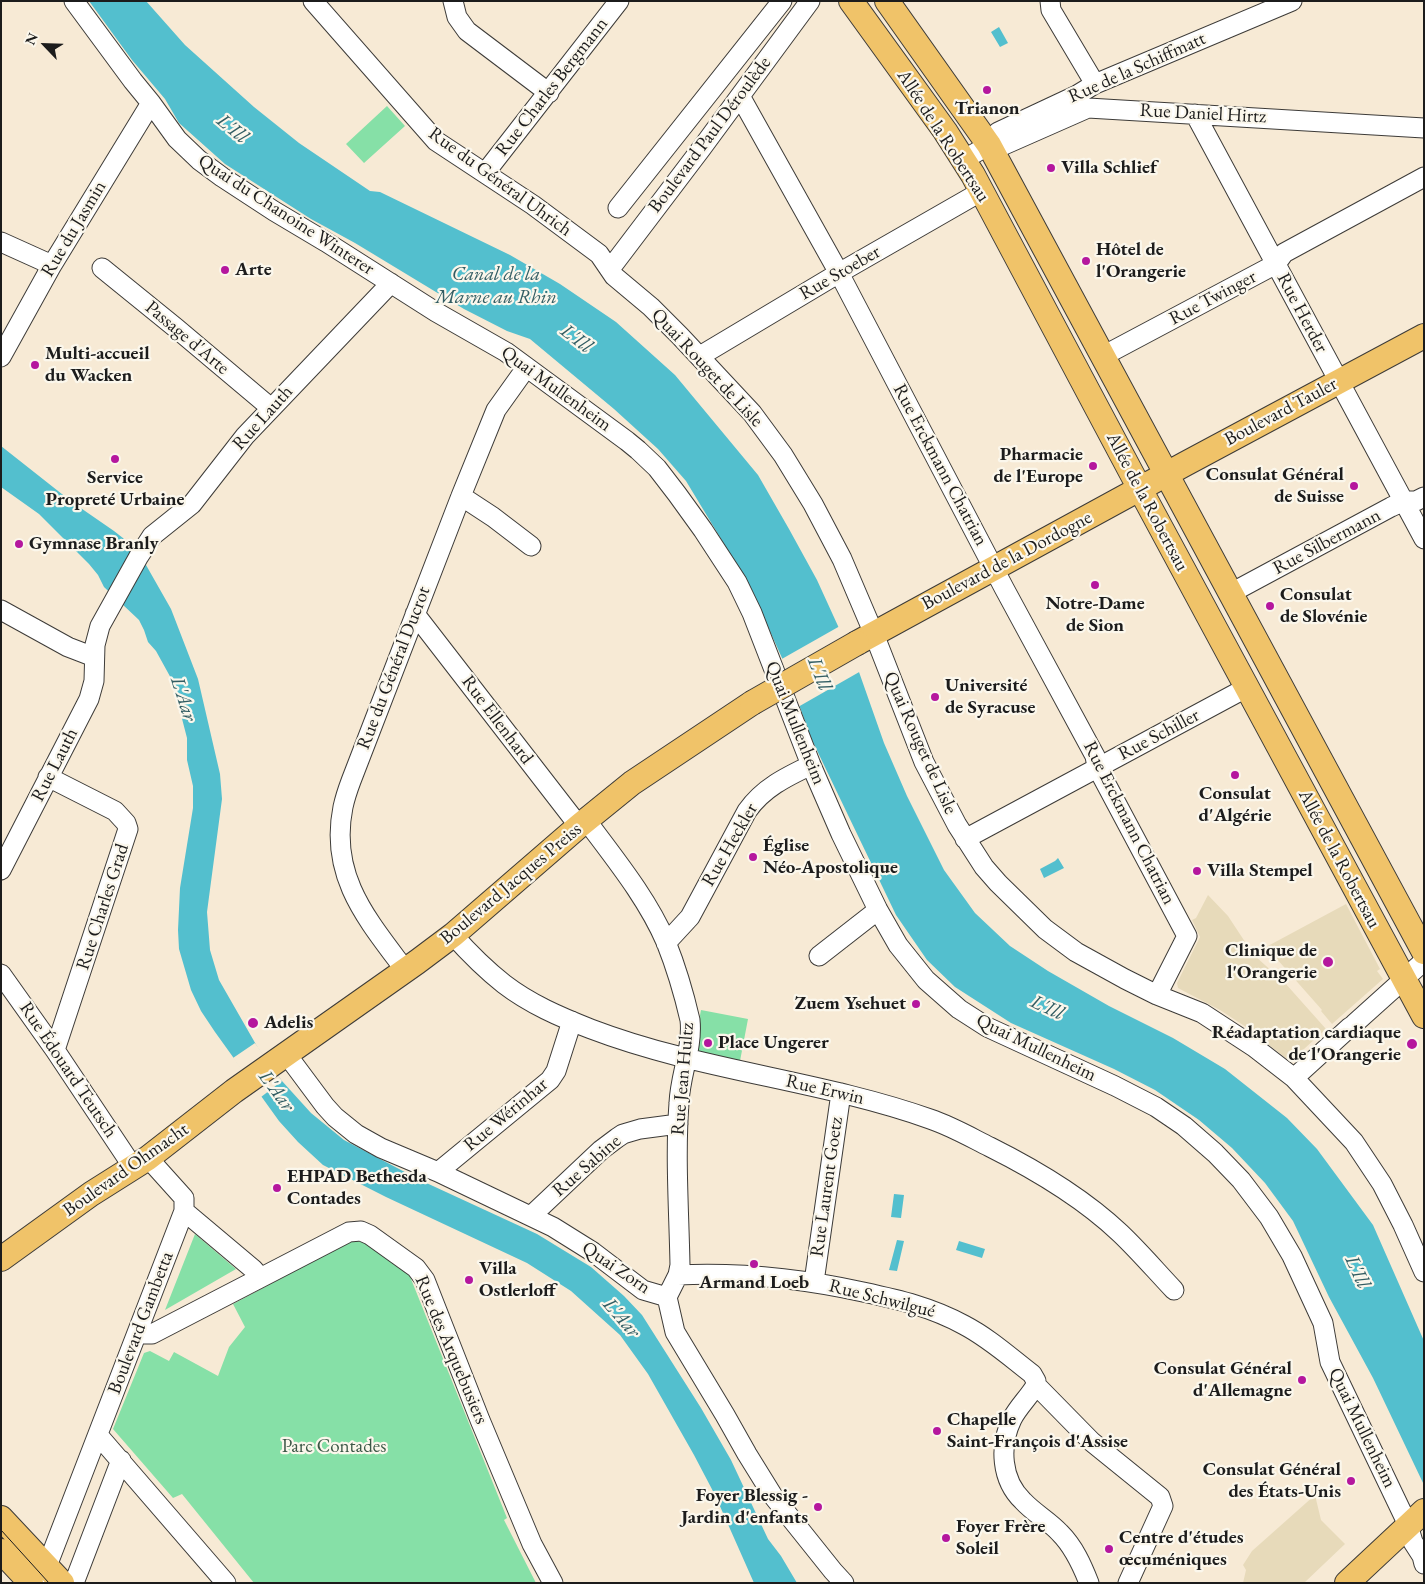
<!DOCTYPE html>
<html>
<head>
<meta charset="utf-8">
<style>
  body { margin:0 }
  #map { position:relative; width:1425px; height:1584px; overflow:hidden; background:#f7ead5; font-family:"EB Garamond",serif }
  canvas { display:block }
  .frame { position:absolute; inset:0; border:2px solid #1c1c1c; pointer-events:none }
  .north { position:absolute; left:20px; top:20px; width:50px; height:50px; -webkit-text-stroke:4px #fbf7ec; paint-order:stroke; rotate:294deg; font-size:14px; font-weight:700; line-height:20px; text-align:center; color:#1c1c1c }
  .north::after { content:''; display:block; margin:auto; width:18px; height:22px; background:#1c1c1c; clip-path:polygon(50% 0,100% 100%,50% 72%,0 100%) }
</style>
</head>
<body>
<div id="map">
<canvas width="1425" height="1584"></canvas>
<div class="frame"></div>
<div class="north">N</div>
</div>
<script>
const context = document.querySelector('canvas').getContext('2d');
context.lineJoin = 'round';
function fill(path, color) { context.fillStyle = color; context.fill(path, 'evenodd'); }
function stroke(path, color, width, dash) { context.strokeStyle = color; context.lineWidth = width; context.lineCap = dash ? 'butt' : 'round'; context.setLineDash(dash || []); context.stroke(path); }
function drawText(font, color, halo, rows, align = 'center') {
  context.font = font + ' "EB Garamond",serif'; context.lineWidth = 4.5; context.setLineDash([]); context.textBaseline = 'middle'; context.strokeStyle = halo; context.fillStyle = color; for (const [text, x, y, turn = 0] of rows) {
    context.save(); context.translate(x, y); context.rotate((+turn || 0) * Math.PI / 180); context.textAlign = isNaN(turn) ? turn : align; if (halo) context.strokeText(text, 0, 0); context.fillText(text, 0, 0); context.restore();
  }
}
const built = new Path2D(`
  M1208 895 1228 916 1253 954 1346 904 1380 969 1377 971 1383 979 1332 1024 1321 1011 1322 1010 1268 949 1255 956 1285 983 1326 1029 1293 1059H1287L1246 1027 1220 1010 1178 988 1177 983 1200 937 1192 920 1196 918Z
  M1315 1495 1321 1520 1345 1544 1304 1583H1243L1246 1570 1243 1565 1252 1551Z`);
const green = new Path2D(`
  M387 106 405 126 364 163 346 144Z
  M701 1010 748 1019 740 1061 693 1052Z
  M195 1234 236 1269 165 1310Z
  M357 1241 369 1244 409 1274 507 1518 504 1520 536 1583H254L182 1494 173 1498 113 1429 144 1353 150 1351 169 1361 174 1352 218 1376 229 1347 245 1327 233 1304 349 1242Z`);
const water = new Path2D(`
  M89 1H146L185 45 254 107 299 143 370 191 380 192 510 255 560 284 616 322 675 375 758 475 789 529 817 580 859 672 884 743 907 796 944 870 975 913 1010 946 1048 971 1109 1006 1173 1038 1225 1069 1287 1118 1317 1149 1373 1225 1424 1341V1485L1373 1378 1329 1297 1293 1221 1265 1183 1232 1148 1199 1120 1155 1090 1114 1069 1011 1023 955 987 927 960 896 915 811 738 782 658 750 587 686 481 658 449 614 409 530 339 507 331 464 309 355 243 311 219 225 164 179 123 165 99 132 60Z
  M999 27 1008 43 1000 47 991 32Z
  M1 446 72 502 114 531 128 542 146 565 171 609 198 679 220 774 222 799 207 912 210 950 219 980 258 1048 282 1081 311 1113 344 1140 420 1180 537 1234 591 1267 624 1296 642 1315 701 1408 731 1460 768 1539 781 1556 797 1583H754L715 1495 694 1455 648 1374 620 1335 571 1291 527 1263 386 1197 323 1165 298 1142 279 1121 215 1032 201 1011 191 990 179 949 178 930 180 888 193 808V786L187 760V738L172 680 156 651 148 642 144 630 139 620 104 587 98 575 89 564 39 514 1 487Z
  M1058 858 1064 868 1044 878 1040 869 1055 861Z
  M894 1194 904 1195 901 1218 891 1217Z
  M897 1240 904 1241 897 1271 889 1270Z
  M959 1241 985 1249 982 1258 956 1250Z`);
const pier = new Path2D(`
  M840 626 861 671 798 707 780 660Z
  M255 1043 282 1081 261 1097 233 1058Z`);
const minor = new Path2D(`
  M74 1 133 81 151 103 177 139 199 160 222 177 274 211 326 242 436 312 506 352 627 441 638 450 657 468 677 494 703 530 737 582 752 613 811 765 841 834 878 910 898 945 926 980 959 1009 987 1027 1115 1086 1156 1107 1184 1126 1215 1153 1241 1180 1269 1217 1292 1256 1323 1323 1330 1362 1408 1525 1413 1542 1422 1556 1424 1564
  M313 1 436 141 533 205 599 254 614 276 651 307 680 336 752 413 783 455 813 504 842 559 874 634 924 762 957 825 984 867 998 883 1045 929 1076 952 1125 979 1157 995 1202 1013 1254 1047 1294 1078 1354 1142 1382 1184 1403 1225 1424 1272
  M453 1 457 17 467 31 549 93
  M1050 1 1051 10 1095 84
  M740 96 839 273 1004 588 1095 756 1097 767 1187 936 1157 995
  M1195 114 1424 539
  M989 145H1004L1088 108 1424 128
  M963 160 989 145 998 132 1077 95 1095 84 1292 1
  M485 173 619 1
  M618 208 782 1
  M1 242 52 265
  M102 268 176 328 271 408
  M610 269 701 149 810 1
  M700 356 839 273 982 191
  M1103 356 1276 264 1284 253 1424 177
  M1 357 52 265 151 103
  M461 496 493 517 531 546
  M1231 593 1391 507 1404 501H1416L1424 497
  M1 610 68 647 94 657
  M415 614 579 826
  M48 777 115 811 126 823 128 829 55 1050
  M586 820C615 859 647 898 666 942 676 967 684 994 690 1020 693 1048 680 1075 679 1103 675 1157 679 1211 680 1265L678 1275 667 1297
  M965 839 1246 688
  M1 870 89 699 94 681 95 645 100 626 139 556 152 536 192 504 245 436 391 283
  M453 935C469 953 485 969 504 984 530 1004 560 1017 591 1029 701 1071 820 1080 930 1119 951 1126 970 1137 990 1147 1036 1170 1083 1198 1120 1233 1139 1251 1156 1271 1174 1290
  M666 943 690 917 747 811C763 788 786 777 811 765
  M819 956 878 910
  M405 970C367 919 329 876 343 807 345 798 348 789 351 781L461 496 496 410 526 368
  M1 974 55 1050 133 1167
  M1354 1024 1424 961
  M287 1055 325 1106 335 1117 356 1134 381 1148 438 1172 553 1227 593 1252 643 1290 667 1297
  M1294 1078 1350 1027
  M438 1172 550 1080 556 1071 572 1021
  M184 1211 253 1269 260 1277
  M531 1216 601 1150 617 1138 623 1134 640 1129 678 1124
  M678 1275C740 1272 803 1279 863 1292 900 1300 931 1307 964 1325 989 1338 1010 1357 1032 1374L1036 1381V1385L1092 1442 1160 1497 1163 1506 1128 1583
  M814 1282 841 1093
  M667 1297 675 1332 725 1415 747 1454 773 1496 833 1571 844 1583
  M137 1334H152L349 1232 361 1231 370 1235 416 1268 425 1280 480 1420 532 1544 553 1583
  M1036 1385C1029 1397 1018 1407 1012 1419 999 1446 1001 1480 1023 1501 1034 1513 1049 1521 1060 1533 1074 1547 1082 1565 1089 1583
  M98 1435 226 1583
  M42 1579 184 1211V1198L148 1158
  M74 1583 121 1460`);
const major = new Path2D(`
  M851 1 945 131 973 175 1140 489 1424 1016
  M887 1 989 145 1424 952
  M857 643 1185 464 1424 336
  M1 1259 91 1194 148 1158 234 1091 417 962 453 935 579 826 632 783 752 703
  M1 1518 62 1583
  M1 1551 31 1583
  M1347 1583 1424 1511`);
const tram = new Path2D(`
  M1 1530 49 1583`);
const majorBridge = new Path2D(`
  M752 703 857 643`);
const markers = [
  [987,90,5,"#b5179e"],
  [1051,168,5,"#b5179e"],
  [1086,261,5,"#b5179e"],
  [225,270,5,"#b5179e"],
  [35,365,5,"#b5179e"],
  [115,459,5,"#b5179e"],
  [1093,466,5,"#b5179e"],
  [1354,486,5,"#b5179e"],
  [19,544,5,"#b5179e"],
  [1095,585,5,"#b5179e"],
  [1270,606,5,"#b5179e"],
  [935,697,5,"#b5179e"],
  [1235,775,5,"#b5179e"],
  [753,857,5,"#b5179e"],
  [1197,871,5,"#b5179e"],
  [1328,962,6,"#b5179e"],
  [916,1004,5,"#b5179e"],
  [253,1023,6,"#b5179e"],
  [708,1043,5,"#b5179e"],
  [1412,1044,6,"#b5179e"],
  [277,1188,5,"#b5179e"],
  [754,1264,5,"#b5179e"],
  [469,1280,5,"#b5179e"],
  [1302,1380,5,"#b5179e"],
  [937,1431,5,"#b5179e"],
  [1351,1481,5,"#b5179e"],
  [818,1507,5,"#b5179e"],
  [946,1538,5,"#b5179e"],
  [1109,1549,5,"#b5179e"]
];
const streetNames = [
  ["Rue de la Schiffmatt",1137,68,-24],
  ["Rue Charles Bergmann",552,87,-52],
  ["Rue Daniel Hirtz",1203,114,3],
  ["Boulevard Paul Déroulède",710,135,-53],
  ["Allée de la Robertsau",943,136,57],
  ["Rue du Général Uhrich",500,182,36],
  ["Quai du Chanoine Winterer",286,215,33],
  ["Rue du Jasmin",74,229,-59],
  ["Rue Stoeber",840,273,-30],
  ["Rue Twinger",1213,298,-28],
  ["Rue Herder",1302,313,62],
  ["Passage d'Arte",187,338,40],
  ["Quai Rouget de Lisle",707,368,47],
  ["Quai Mullenheim",556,389,36],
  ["Boulevard Tauler",1281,412,-28],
  ["Rue Lauth",263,418,-48],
  ["Rue Erckmann Chatrian",940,465,62],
  ["Allée de la Robertsau",1147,502,62],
  ["Rue Silbermann",1327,542,-28],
  ["Boulevard de la Dordogne",1007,561,-28],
  ["Rue du Général Ducrot",394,668,-69],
  ["Rue Ellenhard",497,720,53],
  ["Quai Mullenheim",795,723,68],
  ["Rue Schiller",1159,735,-28],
  ["Quai Rouget de Lisle",920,743,66],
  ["Rue Lauth",55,765,-63],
  ["Rue Erckmann Chatrian",1129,823,63],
  ["Rue Heckler",730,845,-60],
  ["Allée de la Robertsau",1339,859,62],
  ["Boulevard Jacques Preiss",511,884,-40],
  ["Rue Charles Grad",103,907,-72],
  ["Quai Mullenheim",1036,1048,26],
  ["Rue Édouard Teutsch",68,1070,56],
  ["Rue Jean Hultz",683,1079,-85],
  ["Rue Erwin",825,1090,13],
  ["Rue Wérinhar",506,1115,-40],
  ["Rue Sabine",587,1166,-41],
  ["Boulevard Ohmacht",126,1170,-35],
  ["Rue Laurent Goetz",827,1187,-82],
  ["Quai Zorn",616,1268,34],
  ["Rue Schwilgué",882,1299,14],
  ["Boulevard Gambetta",141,1323,-69],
  ["Rue des Arquebusiers",451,1350,67],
  ["Quai Mullenheim",1362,1428,64]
];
const poiNames = [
  ["Trianon",987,109,"center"],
  ["Villa Schlief",1061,168],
  ["Hôtel de",1096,250],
  ["l'Orangerie",1096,272],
  ["Arte",235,270],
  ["Multi-accueil",45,354],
  ["du Wacken",45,376],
  ["Pharmacie",1083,455,"right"],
  ["de l'Europe",1083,477,"right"],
  ["Consulat Général",1344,475,"right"],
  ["de Suisse",1344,497,"right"],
  ["Service",115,478,"center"],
  ["Propreté Urbaine",115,500,"center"],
  ["Gymnase Branly",29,544],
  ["Consulat",1280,595],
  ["de Slovénie",1280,617],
  ["Notre-Dame",1095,604,"center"],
  ["de Sion",1095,626,"center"],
  ["Université",945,686],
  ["de Syracuse",945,708],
  ["Consulat",1235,794,"center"],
  ["d'Algérie",1235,816,"center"],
  ["Église",763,846],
  ["Néo-Apostolique",763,868],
  ["Villa Stempel",1207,871],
  ["Clinique de",1317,951,"right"],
  ["l'Orangerie",1317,973,"right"],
  ["Zuem Ysehuet",906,1004,"right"],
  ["Adelis",264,1023],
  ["Réadaptation cardiaque",1401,1033,"right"],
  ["de l'Orangerie",1401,1055,"right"],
  ["Place Ungerer",718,1043],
  ["EHPAD Bethesda",287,1177],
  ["Contades",287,1199],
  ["Villa",479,1269],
  ["Ostlerloff",479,1291],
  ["Armand Loeb",754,1283,"center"],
  ["Consulat Général",1292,1369,"right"],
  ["d'Allemagne",1292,1391,"right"],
  ["Chapelle",947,1420],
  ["Saint-François d'Assise",947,1442],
  ["Consulat Général",1341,1470,"right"],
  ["des États-Unis",1341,1492,"right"],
  ["Foyer Blessig -",808,1496,"right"],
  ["Jardin d'enfants",808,1518,"right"],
  ["Foyer Frère",956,1527],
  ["Soleil",956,1549],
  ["Centre d'études",1119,1538],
  ["œcuméniques",1119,1560]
];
const parkNames = [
  ["Parc Contades",334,1447]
];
const waterNames = [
  ["L'Ill",232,129,40],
  ["Canal de la",496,275],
  ["Marne au Rhin",496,298],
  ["L'Ill",576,339,37],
  ["L'Ill",819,674,69],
  ["L'Aar",183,699,72],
  ["L'Ill",1047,1008,25],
  ["L'Aar",276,1091,53],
  ["L'Ill",1357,1272,65],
  ["L'Aar",621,1318,49]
];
fill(built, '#e7daba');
fill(green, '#86e0a7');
fill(water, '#53bfce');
fill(pier, '#f7ead5');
stroke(minor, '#3d3b38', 21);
stroke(major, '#3d3b38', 26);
stroke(minor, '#fff', 19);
stroke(major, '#f0c369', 24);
stroke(tram, '#1c1c1c', 1);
stroke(majorBridge, '#3d3b38', 26, []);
stroke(majorBridge, '#f0c369', 24);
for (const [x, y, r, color] of markers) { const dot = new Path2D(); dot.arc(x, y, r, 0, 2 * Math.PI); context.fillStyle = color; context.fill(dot); stroke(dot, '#fbf7ec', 2); }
drawText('19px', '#1c1c1c', '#fbf7ec', streetNames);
drawText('bold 19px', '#1c1c1c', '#fbf7ec', poiNames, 'left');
drawText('19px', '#3c5746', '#fbf7ec', parkNames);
drawText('italic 20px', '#325d63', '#fbf7ec', waterNames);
</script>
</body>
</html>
